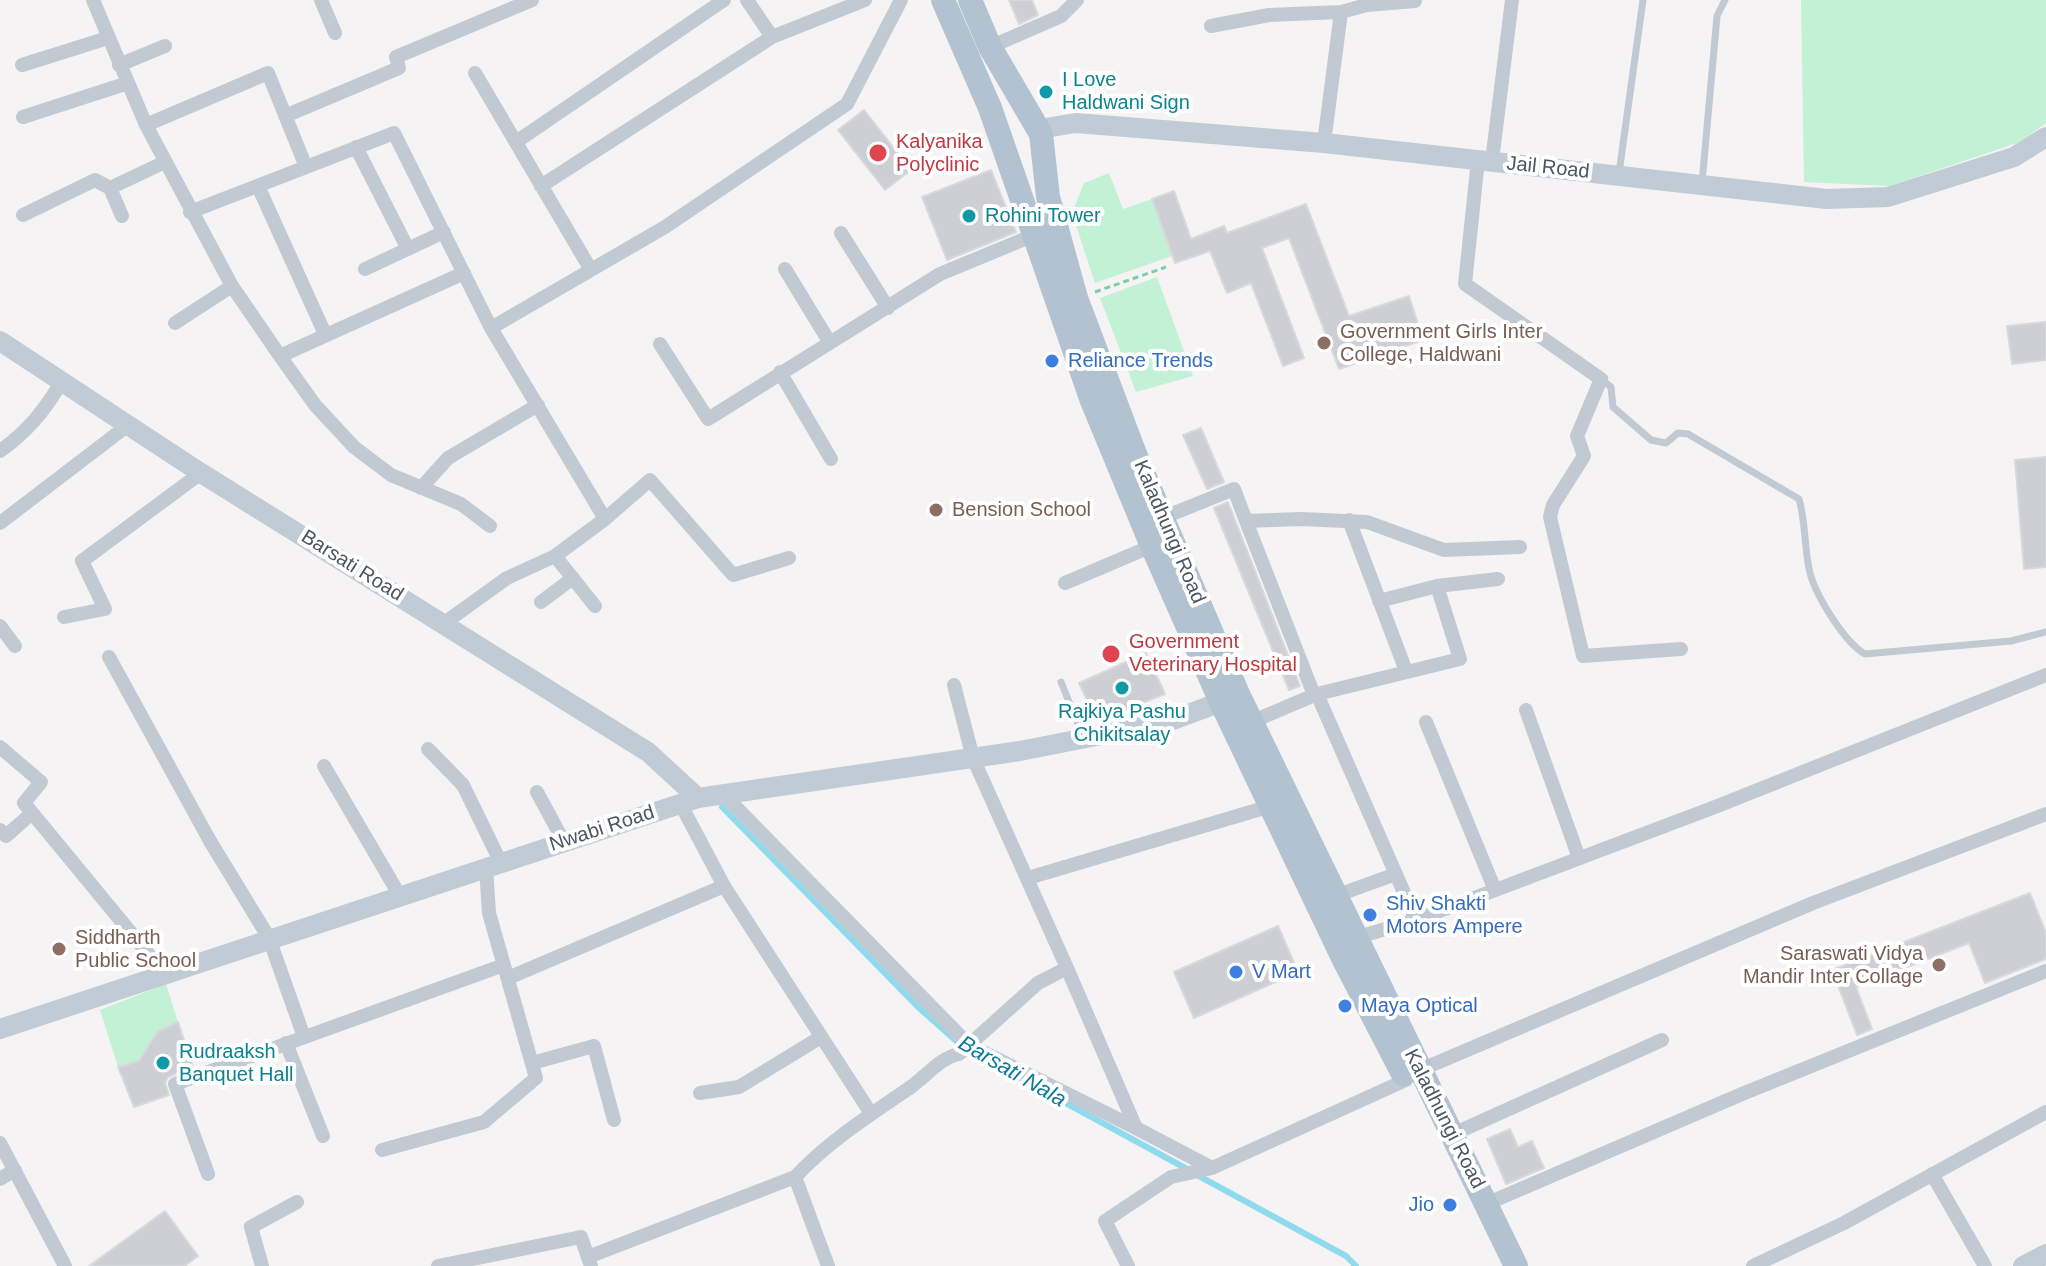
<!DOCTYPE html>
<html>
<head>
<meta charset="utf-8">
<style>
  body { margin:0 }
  canvas { display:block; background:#f5f3f3 }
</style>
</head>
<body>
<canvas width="2046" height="1266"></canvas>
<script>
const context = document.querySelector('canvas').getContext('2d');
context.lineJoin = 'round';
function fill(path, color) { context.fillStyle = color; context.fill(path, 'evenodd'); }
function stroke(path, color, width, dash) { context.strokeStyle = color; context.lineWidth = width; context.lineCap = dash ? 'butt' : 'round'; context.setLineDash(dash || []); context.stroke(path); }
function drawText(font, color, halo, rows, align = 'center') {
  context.font = font + ' Arial,sans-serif'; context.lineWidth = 8; context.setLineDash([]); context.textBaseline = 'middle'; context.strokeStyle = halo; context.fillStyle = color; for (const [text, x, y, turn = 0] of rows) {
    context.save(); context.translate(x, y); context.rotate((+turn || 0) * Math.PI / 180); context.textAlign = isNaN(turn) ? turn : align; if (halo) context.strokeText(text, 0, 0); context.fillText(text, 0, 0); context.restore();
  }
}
const green = new Path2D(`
  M1801 0H2046V123L2020 142 1890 186 1804 182Z
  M1109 173 1123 209 1152 199 1172 256 1095 283 1072 213 1084 183Z
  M1157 277 1193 376 1136 392 1100 298Z
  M166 984 178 1022 158 1031 139 1061 118 1067 100 1010Z`);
const stream = new Path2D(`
  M722 807 918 1007 963 1047
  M1018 1077 1187 1169
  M1197 1175 1346 1256 1356 1266`);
const building = new Path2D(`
  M1009 0H1032L1038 15 1019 24Z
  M864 110 911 170 885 190 838 130Z
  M991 170 1016 232 947 260 922 197Z
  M1174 191 1191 239 1224 226 1227 233 1306 204 1349 316 1409 296 1423 340 1339 369 1289 238 1262 248 1304 358 1283 366 1251 283 1227 293 1210 251 1175 263 1152 199Z
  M2046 322V360L2012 364 2007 326Z
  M1201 428 1224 482 1207 489 1183 435Z
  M2046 457V567L2024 569 2015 460Z
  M1228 502 1300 686 1289 690 1214 508Z
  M1146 653 1165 694 1097 721 1079 683Z
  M2030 893 2046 933V959L1985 983 1969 943 1856 987 1872 1029 1857 1035 1832 970Z
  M1278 926 1298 972 1194 1018 1174 972Z
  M178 1022 193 1067 168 1077 165 1083 169 1095 134 1107 118 1067 139 1061 158 1031Z
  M1510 1129 1518 1147 1532 1141 1544 1168 1506 1184 1487 1139Z
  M165 1211 198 1256 185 1266H89Z`);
const path = new Path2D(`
  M1095 292 1166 267`);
const lane = new Path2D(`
  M1619 173 1643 0
  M1702 183 1717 16 1725 0
  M1601 379 1611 387 1613 407 1651 440 1666 443 1678 433 1688 434 1799 499C1806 522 1804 549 1810 573 1816 596 1845 643 1865 654L2011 641 2046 632
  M1061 682 1083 736`);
const street = new Path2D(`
  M93 0 146 125 232 286 175 323
  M321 0 335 33
  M747 0 772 37
  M1211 26 1269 15 1341 12 1367 5 1415 1
  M990 47 1061 16 1077 0
  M22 65 108 38
  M119 65 165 46
  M475 73 591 270
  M285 116 399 68 396 57 532 0
  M23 117 128 83
  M146 125 268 73 306 167
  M516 142 724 0
  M1324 143 1341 12
  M356 147 408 249
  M1478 160 1465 284 1601 379 1577 436 1584 456 1553 505 1550 517 1583 656 1681 649
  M1492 161 1512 0
  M258 186 325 334
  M541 186 772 37 865 0
  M110 188 122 216
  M190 212 394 133 491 328
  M23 215 95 180 110 188 165 162
  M841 233 888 308
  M365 269 444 232
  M785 269 830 343
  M464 273 280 356 315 405 354 447 391 475 461 504 490 526
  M232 286 280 356
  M660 344 708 419 940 274 1032 236
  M780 372 831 459
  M0 451C27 432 44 411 61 383
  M421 488 448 458 538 405
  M1162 518 1234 489 1246 521 1301 519 1367 522 1444 550 1520 547
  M605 519 650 480 733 575 789 558
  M1349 520 1406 671
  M1246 521 1314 695
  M0 523 127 426
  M555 556 595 606
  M1065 583 1152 546
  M1379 601 1437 586
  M541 602 573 578
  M64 617 105 609 82 561 201 473
  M443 624 507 578 555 556 605 519 491 328 665 227 847 104 901 0
  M0 626 15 646
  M109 657 210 841 269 938 304 1037
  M1317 694 1416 920
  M1526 710 1579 858
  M1251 722 1317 694 1460 659 1437 586 1498 579
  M1426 722 1495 890
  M0 747 41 782 24 803 164 973
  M428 749 463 785 501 863
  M324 766 400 896
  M537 792 564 842
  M723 794 969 1045 1136 1128
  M0 830 6 836 32 813
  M1028 878 1271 806
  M724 886 870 1112
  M1335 896 1396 874
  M1355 938 1416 920 1715 807 2046 675
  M1067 968 1136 1128 1212 1168 1171 1177 1105 1221 1128 1266
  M508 978 724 886 680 803
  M286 1043 323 1136
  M532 1063 594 1046 614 1120
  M1420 1070 1813 903 2046 814
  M700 1093 739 1087 821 1037
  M1451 1135 1662 1040
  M0 1143 65 1266
  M382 1150 484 1122 536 1078 489 913 486 868
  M1212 1168 1406 1080
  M208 1174 175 1084 504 965
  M1932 1174 1985 1266
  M0 1179 15 1170
  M1486 1204 1742 1094 2046 971
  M588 1257 795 1177
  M262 1266 251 1227 297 1202
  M438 1266 581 1237 591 1266
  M828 1266 795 1177C829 1141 867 1117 908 1089 925 1078 939 1058 959 1054L1038 983 1067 968 973 758 954 685
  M1753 1266 1844 1223 2046 1112`);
const secondary = new Path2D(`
  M1039 129 1076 123 1324 143 1827 199 1888 197 2014 157 2046 137
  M0 341 201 473 648 752 698 798
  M0 1029 698 798 1020 751 1167 722 1221 702
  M2023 1266 2046 1254`);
const primary = new Path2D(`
  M943 0 990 108 1092 401 1152 546 1221 702 1344 960 1403 1074
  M970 0 990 47 1041 134 1048 197 1076 298 1135 454 1238 694 1516 1266`);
const markers = [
  [1046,92,8,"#0f9aa8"],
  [878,153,10,"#e0444e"],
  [969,216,8,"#0f9aa8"],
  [1324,343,8,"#8d6e63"],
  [1052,361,8,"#3f7fe0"],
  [936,510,8,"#8d6e63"],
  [1111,654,10,"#e0444e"],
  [1122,688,8,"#0f9aa8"],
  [1370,915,8,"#3f7fe0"],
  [59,949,8,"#8d6e63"],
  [1939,965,8,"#8d6e63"],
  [1236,972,8,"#3f7fe0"],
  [1345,1006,8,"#3f7fe0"],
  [163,1063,8,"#0f9aa8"],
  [1450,1205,8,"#3f7fe0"]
];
const cultureNames = [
  ["I Love",1062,80],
  ["Haldwani Sign",1062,103],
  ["Rohini Tower",985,216],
  ["Rajkiya Pashu",1122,712,"center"],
  ["Chikitsalay",1122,735,"center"],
  ["Rudraaksh",179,1052],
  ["Banquet Hall",179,1075]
];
const healthNames = [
  ["Kalyanika",896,142],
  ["Polyclinic",896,165],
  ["Government",1129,642],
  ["Veterinary Hospital",1129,665]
];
const streetNames = [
  ["Jail Road",1548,168,6],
  ["Kaladhungi Road",1169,532,67],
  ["Barsati Road",352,566,32],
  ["Nwabi Road",602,829,-18],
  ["Kaladhungi Road",1444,1119,63]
];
const educationNames = [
  ["Government Girls Inter",1340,332],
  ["College, Haldwani",1340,355],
  ["Bension School",952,510],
  ["Siddharth",75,938],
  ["Public School",75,961],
  ["Saraswati Vidya",1923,954,"right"],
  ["Mandir Inter Collage",1923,977,"right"]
];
const shopNames = [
  ["Reliance Trends",1068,361],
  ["Shiv Shakti",1386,904],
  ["Motors Ampere",1386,927],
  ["V Mart",1252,972],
  ["Maya Optical",1361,1006],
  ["Jio",1434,1205,"right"]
];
const waterNames = [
  ["Barsati Nala",1012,1072,30]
];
fill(green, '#c3f1d5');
stroke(stream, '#90daee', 6);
fill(building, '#cdcfd5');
stroke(building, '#d7d9de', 2);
stroke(path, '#7ad0a6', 3, [6, 4]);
stroke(lane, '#c1cad2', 7);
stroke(street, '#c1cad2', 14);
stroke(secondary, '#c1cbd6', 20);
stroke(primary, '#b3c2d1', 24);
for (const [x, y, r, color] of markers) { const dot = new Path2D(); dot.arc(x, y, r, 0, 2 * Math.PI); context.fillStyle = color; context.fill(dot); stroke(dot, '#fff', 3); }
drawText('20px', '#0d838f', '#fff', cultureNames, 'left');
drawText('20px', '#be3a42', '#fff', healthNames, 'left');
drawText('20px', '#4a5661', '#fff', streetNames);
drawText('20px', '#785e54', '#fff', educationNames, 'left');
drawText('20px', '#366cbe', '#fff', shopNames, 'left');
drawText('italic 22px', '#0c7c9b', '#fff', waterNames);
</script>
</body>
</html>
